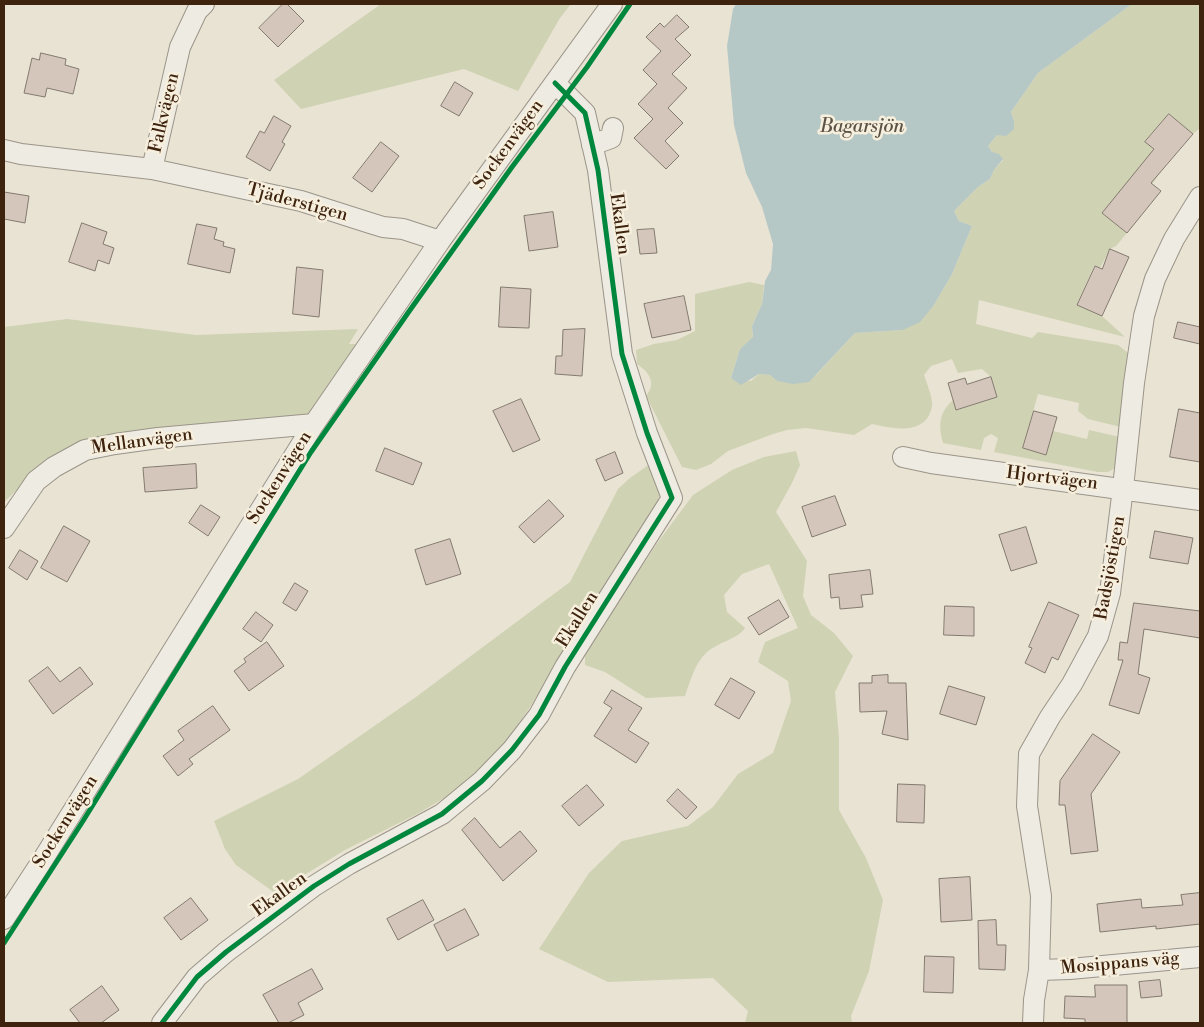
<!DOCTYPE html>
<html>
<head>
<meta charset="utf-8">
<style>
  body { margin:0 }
  #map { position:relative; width:1204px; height:1027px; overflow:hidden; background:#e9e3d3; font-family:"Libre Bodoni",serif }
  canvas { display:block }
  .frame { position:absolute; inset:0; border:5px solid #3e230f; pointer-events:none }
</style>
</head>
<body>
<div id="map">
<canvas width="1204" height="1027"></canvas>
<div class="frame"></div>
</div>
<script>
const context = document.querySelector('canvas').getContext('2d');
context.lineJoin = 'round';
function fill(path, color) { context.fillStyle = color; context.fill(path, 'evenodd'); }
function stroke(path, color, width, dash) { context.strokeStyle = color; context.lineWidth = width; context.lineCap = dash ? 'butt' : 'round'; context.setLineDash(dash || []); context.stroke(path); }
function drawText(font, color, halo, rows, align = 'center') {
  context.font = font + ' "Libre Bodoni",serif'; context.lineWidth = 5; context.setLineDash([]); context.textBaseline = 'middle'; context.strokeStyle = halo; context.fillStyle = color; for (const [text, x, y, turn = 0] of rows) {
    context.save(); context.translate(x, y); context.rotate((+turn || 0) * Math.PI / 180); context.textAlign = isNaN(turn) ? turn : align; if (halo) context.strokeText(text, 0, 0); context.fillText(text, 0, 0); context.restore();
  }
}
const green = new Path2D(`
  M381 4H571L560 18 518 91 464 69 301 109 274 80Z
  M1132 4H1200V128L1193 134 1169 114 1145 141 1168 162 1152 184 1102 213 1127 233 1116 246 1110 249 1100 268 1094 266 1077 304 1102 316 1125 337 979 300 976 324 1032 338 1038 332 1118 345 1128 353 1121 427 1088 419 1078 411 1079 403 1038 394 1023 448 1046 455 1053 431 1087 439 1089 430 1120 437 1115 468 1108 472H1098L994 452 998 438 991 434 984 438 981 450 943 443C938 425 939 413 953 400L957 410 997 397 991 377 982 369 958 373 952 359 931 366 924 375C927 384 933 398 932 406 927 436 893 429 872 424L854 435 806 428 787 430 773 434 728 451 711 464 696 470 682 467 646 396C657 383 649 372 637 364L636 350 654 344 677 340 695 331V294L749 282 764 285 762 304 752 326 753 338 740 349 731 378 751 381 759 374 770 375 777 381 816 375 855 333 903 330 934 305 952 274 972 226 959 221 954 211 978 187 990 179 994 170 1003 160 992 152 988 146 997 135 1014 121 1011 112 1038 73Z
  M67 319 196 335 358 329 349 344H356L309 415 186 427 78 442 40 468 4 502V327Z
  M796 451 800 465 792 483 776 512 807 561 803 596 811 615 834 633 853 656 835 692 839 738V810L866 858 883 900 869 971 851 1016 852 1023H745L748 1011 713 978 608 982 539 949 589 873 622 841 688 826 713 807 738 774 773 753 791 701 788 681 758 662 765 642 798 628 769 564 742 574 724 595 727 612 745 628C738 639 716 643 706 653 695 663 690 682 685 696L646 698 605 672 585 665V653L658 542 693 495 732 470 764 457Z
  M650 464 660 486 659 497 651 518 534 701 509 738 477 776 451 794 419 813 345 850 275 893 236 865 225 849 214 821 298 779 416 697 570 582 618 489 630 478Z`);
const water = new Path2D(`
  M736 4H1132L1038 73 1011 112 1014 121V129L1006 136 997 135 988 146 992 152 999 154 1003 159 994 170 990 179 978 187 954 211 959 221 972 226 952 274 934 305 920 322 903 330 855 333 809 382 793 384 777 381 770 375 759 374 741 385 731 378 740 349 753 337 752 326 762 304 765 281 771 270 773 244 762 207 746 173 734 125 727 46 733 9Z`);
const building = new Path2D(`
  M283 4H287L304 21 278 47 259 28Z
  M677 15 689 27 675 39 691 55 672 74 687 88 668 108 683 123 665 141 679 156 666 169 634 138 653 119 638 104 657 84 643 70 661 51 646 37 660 23 664 27Z
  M41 53 66 59 65 65 79 69 73 94 47 88 45 97 24 93 32 58 39 60Z
  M455 82 473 93 459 116 441 106Z
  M1169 114 1193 134 1151 183 1161 191 1127 233 1102 213 1154 149 1145 142Z
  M274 116 291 126 282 142 285 144 270 171 246 157 260 131 264 133Z
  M381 142 399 156 372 192 353 178Z
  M4 192 29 196 25 223 4 219Z
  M553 212 558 247 529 251 524 216Z
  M82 223 107 232 103 244 114 248 109 264 98 260 95 271 69 262Z
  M197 224 217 228 214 239 224 242 223 246 235 249 230 273 188 264Z
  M654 229 657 253 640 254 637 230Z
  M1110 249 1129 257 1102 316 1077 305 1095 266 1102 269Z
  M297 267 323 270 319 317 293 314Z
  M501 287 531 289 529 328 499 327Z
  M684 296 691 330 652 338 644 304Z
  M1178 322 1200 327V344L1174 338Z
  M585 329 582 376 555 374 556 356H562L563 330Z
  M991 377 997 397 956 410 948 383 965 378 967 384Z
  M521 399 540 440 513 452 493 411Z
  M1179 409 1200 413V462L1170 457Z
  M1034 411 1057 417 1046 455 1023 448Z
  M385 448 422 463 413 485 376 471Z
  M615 452 623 473 605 481 596 460Z
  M196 464 197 488 145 492 143 468Z
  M835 496 846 525 812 537 802 507Z
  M549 500 564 516 534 543 519 527Z
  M201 505 220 517 208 536 189 523Z
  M64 526 90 541 67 582 41 568Z
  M1026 527 1037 563 1011 571 999 535Z
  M1155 531 1193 538 1188 564 1150 558Z
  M450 539 461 574 426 585 415 550Z
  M20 550 38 561 27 580 9 568Z
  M870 570 873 594 861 595 863 607 840 609 839 597 831 598 829 575Z
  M295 583 308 591 296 611 283 603Z
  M779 600 789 617 759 635 748 618Z
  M1049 602 1079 615 1058 660 1052 657 1045 673 1025 663 1032 648 1029 647Z
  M1134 603 1200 611V638L1144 629 1138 674 1150 678 1139 714 1109 705 1123 660H1118L1120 642 1127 643Z
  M945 606 974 607V636L944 635Z
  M256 612 273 625 261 642 243 629Z
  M267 642 284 666 249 691 234 671 246 662 244 659Z
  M48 667 60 682 80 667 93 684 53 714 29 681Z
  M888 675V683H906L908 740 882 734 887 711 860 712 859 683H872V676Z
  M731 678 755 692 739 719 715 705Z
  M949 686 985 697 976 725 940 714Z
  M612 690 642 708 628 730 649 743 636 763 594 736 612 708 604 703Z
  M213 706 230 730 189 759 193 764 178 776 163 756 184 740 178 731Z
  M1093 734 1120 752 1091 794 1098 851 1071 854 1065 805H1059L1060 781Z
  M898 784 925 785 924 823 897 822Z
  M587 785 604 805 579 826 562 806Z
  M678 789 697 807 686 819 667 801Z
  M475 818 500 848 520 831 537 851 503 881 462 830Z
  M970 877 972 920 941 922 939 879Z
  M1200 893V924L1156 929V926L1100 932 1097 904 1141 899 1142 908 1183 905 1181 895Z
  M191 898 208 920 181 940 164 918Z
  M423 900 434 920 398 940 387 919Z
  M465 909 479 935 447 951 434 925Z
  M996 920 997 945H1006L1005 970 979 969 978 921Z
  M925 956 954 957 953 993 924 992Z
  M312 969 323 989 298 1003 304 1015 288 1023H279L263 995Z
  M1160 980 1162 996 1141 998 1139 982Z
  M1095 985H1127V1023H1085V1019L1064 1018 1065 996 1095 997Z
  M102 986 119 1010 101 1023H80L70 1010Z`);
const minor = new Path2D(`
  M592 145 611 138 613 128
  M4 150 21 154 152 169 180 47 197 11 204 4
  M152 169 301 201 370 223 383 227 403 229 440 241
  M903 457 931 463 1200 500
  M4 528 36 481 54 467 85 450 115 444 158 438 314 424
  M4 919 40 864 314 424 440 241 612 4
  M1039 970 1070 969 1200 957
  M162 1023 197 977 226 952 314 886 349 864 442 814 482 781 512 750 539 715 565 667 672 498 647 433 622 354 598 170 585 113 555 83
  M1033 1023 1034 1000 1039 970 1041 896 1027 806 1029 754 1050 717 1072 684 1098 636 1110 593 1123 488 1134 383 1144 316 1155 279 1174 239 1200 197`);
const cycleway = new Path2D(`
  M4 943 83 821 311 452 410 310 512 167 587 67 630 4
  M162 1023 197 977 226 952 314 886 349 864 442 814 482 781 512 750 539 715 565 667 672 498 647 433 622 354 598 170 585 113 555 83`);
const streetNames = [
  ["Falkvägen",165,113,-77],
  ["Sockenvägen",509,145,-54],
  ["Tjäderstigen",297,203,15],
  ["Ekallen",619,224,82],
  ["Mellanvägen",142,442,-8],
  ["Sockenvägen",280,478,-58],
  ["Hjortvägen",1052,479,7],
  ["Badsjöstigen",1111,568,-80],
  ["Ekallen",578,620,-58],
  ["Sockenvägen",66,822,-58],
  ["Ekallen",280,895,-36],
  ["Mosippans väg",1120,964,-5]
];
const waterNames = [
  ["Bagarsjön",862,127]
];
fill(green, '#cfd2b3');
fill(water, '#b6c8c6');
fill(building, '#d5c6bc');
stroke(building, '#837a6f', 1);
stroke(minor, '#9b9489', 22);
stroke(minor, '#eeebe2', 20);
stroke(cycleway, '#00873e', 5);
drawText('18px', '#3e230f', '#f7efdd', streetNames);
drawText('italic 19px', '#5b5144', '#f7efdd', waterNames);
</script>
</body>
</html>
